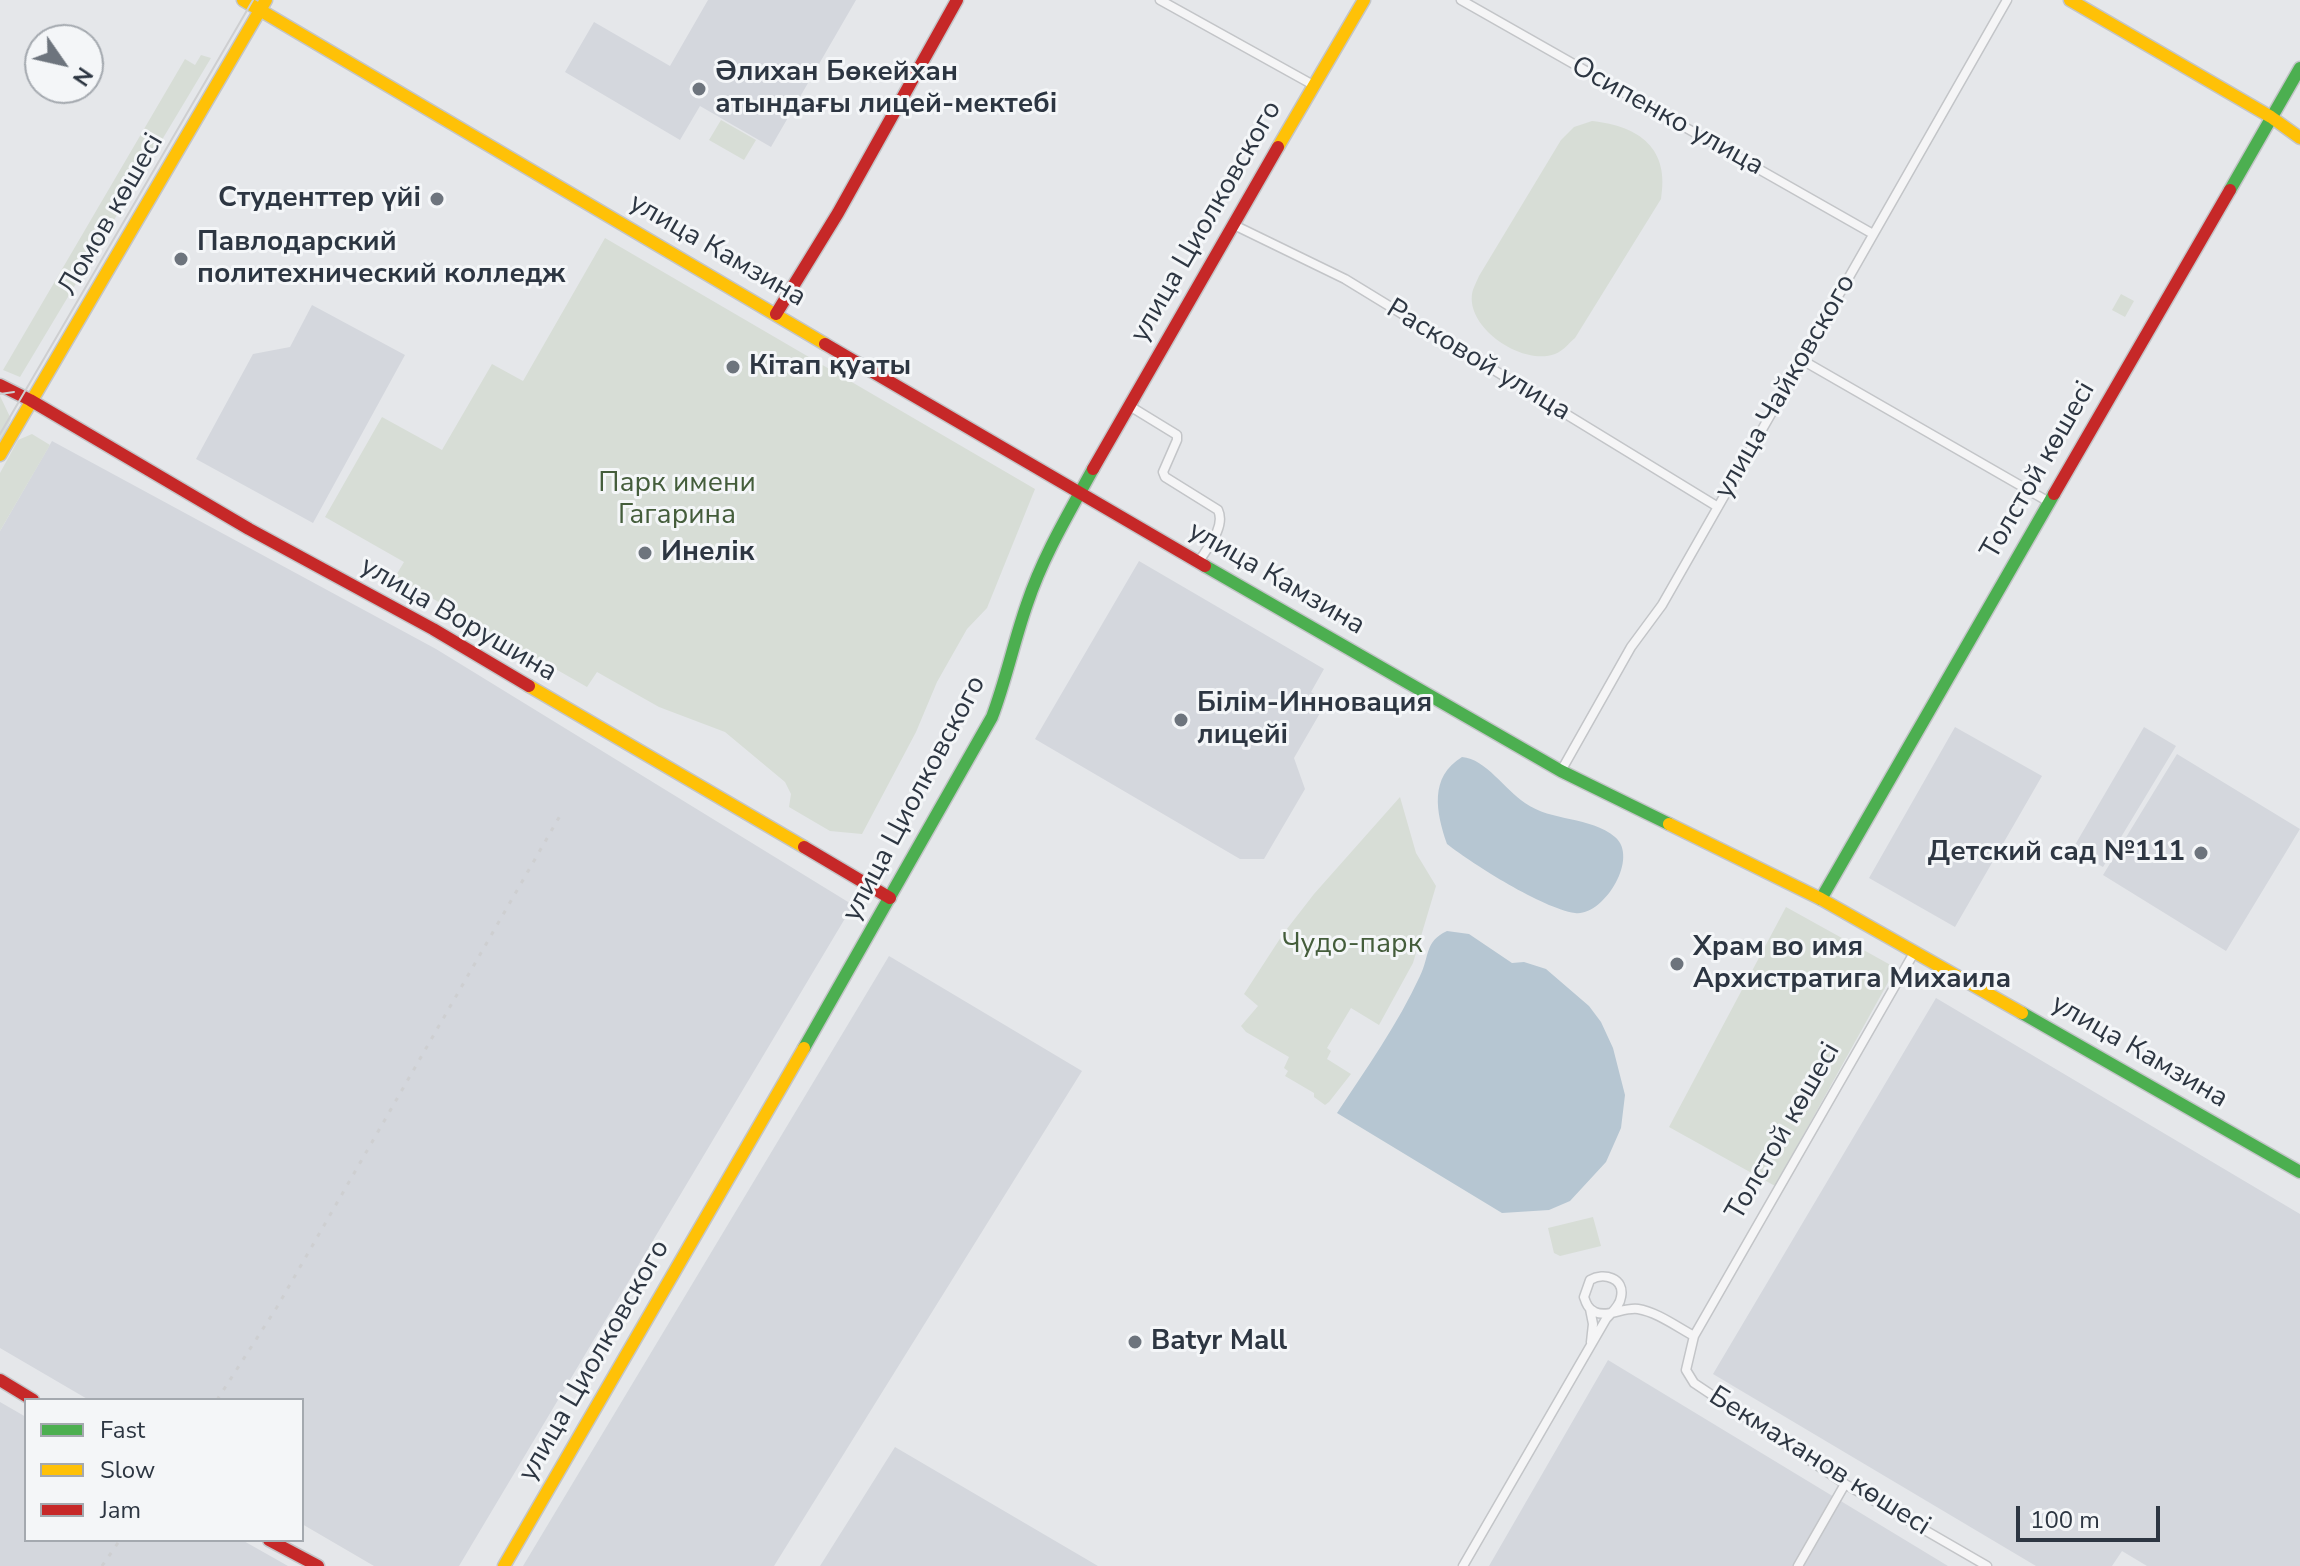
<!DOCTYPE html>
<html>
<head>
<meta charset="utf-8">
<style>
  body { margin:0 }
  #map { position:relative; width:2300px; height:1566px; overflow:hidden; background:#e5e7ea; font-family:"Nunito Sans",sans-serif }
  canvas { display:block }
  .legend { position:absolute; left:24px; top:1398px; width:280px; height:144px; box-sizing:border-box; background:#f4f6f8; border:2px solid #a4a9af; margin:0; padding:10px 14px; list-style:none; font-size:24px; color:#2d3642 }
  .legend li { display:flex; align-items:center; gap:16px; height:40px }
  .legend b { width:40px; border:2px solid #a4a9af }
  .north { position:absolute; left:24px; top:24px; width:80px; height:80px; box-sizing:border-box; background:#f4f6f8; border:2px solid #a4a9af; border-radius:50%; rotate:124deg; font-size:22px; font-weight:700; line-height:32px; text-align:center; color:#2d3642 }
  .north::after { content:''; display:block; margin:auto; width:28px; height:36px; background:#6d747d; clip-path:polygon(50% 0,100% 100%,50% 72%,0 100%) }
  .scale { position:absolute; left:2016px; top:1506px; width:144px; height:36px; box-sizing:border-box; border:4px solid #2d3642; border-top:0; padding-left:10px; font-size:24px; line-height:28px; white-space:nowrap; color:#2d3642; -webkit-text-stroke:6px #f4f6f8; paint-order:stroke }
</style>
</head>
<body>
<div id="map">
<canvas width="2300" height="1566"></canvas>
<ul class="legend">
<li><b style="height:10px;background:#4caf50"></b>Fast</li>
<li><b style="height:10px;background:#ffc107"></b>Slow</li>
<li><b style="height:10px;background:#c62828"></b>Jam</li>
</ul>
<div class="north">N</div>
<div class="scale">100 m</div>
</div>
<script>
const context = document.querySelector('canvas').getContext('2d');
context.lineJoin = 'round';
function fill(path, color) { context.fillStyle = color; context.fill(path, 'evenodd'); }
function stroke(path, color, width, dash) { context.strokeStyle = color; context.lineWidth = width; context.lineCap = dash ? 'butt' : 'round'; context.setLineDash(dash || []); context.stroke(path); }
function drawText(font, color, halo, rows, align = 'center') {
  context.font = font + ' "Nunito Sans",sans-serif'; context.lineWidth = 6; context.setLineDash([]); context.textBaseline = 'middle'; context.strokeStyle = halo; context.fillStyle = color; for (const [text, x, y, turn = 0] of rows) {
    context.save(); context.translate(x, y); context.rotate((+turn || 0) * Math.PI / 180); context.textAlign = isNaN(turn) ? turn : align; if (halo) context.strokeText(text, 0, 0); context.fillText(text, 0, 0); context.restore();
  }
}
const built = new Path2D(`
  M708 0H856L771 147 700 106 680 140 565 72 594 22 670 66Z
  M312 305 405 355 313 523 196 459 253 354 290 347Z
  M52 441 436 649 853 905 459 1566H374L302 1524V1400H89L0 1348V531Z
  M1139 561 1324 669 1311 692 1327 701 1294 758 1305 789 1264 859H1240L1035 739Z
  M1955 727 2042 776 1955 927 1869 878Z
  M2144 727 2176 746 2103 867 2072 850Z
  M2177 754 2300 829 2226 951 2103 875Z
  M889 956 1082 1071 774 1566H523Z
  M1936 998 2300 1214V1566H2147L2122 1551 2112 1566H2036L1713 1374Z
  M1608 1360 1948 1566H1489Z
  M0 1402 26 1417V1540H242L288 1566H0Z
  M895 1447 1098 1566H820Z`);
const green = new Path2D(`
  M201 55 211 58 20 377 3 370 185 59 195 65Z
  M721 120 756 140 744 160 709 140Z
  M1592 121C1640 126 1670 149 1661 199L1575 338C1568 344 1563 351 1555 354 1523 366 1467 329 1472 294 1473 288 1477 281 1479 276L1561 140 1574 127Z
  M605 238 1035 489 987 608 967 629 937 682 916 732 862 834 830 831 789 807 791 794 785 782 725 732 659 707 597 672 587 687 395 577 404 562 325 517 382 417 442 450 492 364 523 381Z
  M2121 294 2134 301 2125 317 2112 310Z
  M0 396 11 419 0 444Z
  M32 434 50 445 0 531V473L18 440Z
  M1400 797 1416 853 1436 886 1413 963 1379 1025 1351 1008 1327 1048 1331 1051 1327 1059 1351 1074 1329 1102 1325 1105 1314 1097V1093L1285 1076 1288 1071 1284 1068 1289 1057 1246 1032 1241 1026 1258 1006 1244 994 1283 934 1314 894Z
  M1786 907 1896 968 1775 1186 1669 1127Z
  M1593 1217 1601 1246 1560 1256 1554 1253 1548 1228Z`);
const water = new Path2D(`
  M1462 757C1486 759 1505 790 1525 803 1552 822 1590 816 1615 837 1640 858 1603 917 1575 913 1542 908 1474 865 1447 844 1436 812 1429 777 1462 757Z
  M1447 931 1469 934 1512 963 1524 962 1546 969 1589 1006 1601 1022 1613 1048 1625 1095 1621 1128 1606 1162 1570 1201 1549 1210 1502 1213 1337 1113C1366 1069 1398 1024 1420 976 1430 956 1424 942 1447 931Z`);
const street = new Path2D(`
  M1160 0 1315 86
  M1461 0 1873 234
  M1234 225 1345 279 1718 507
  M1802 360 2049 502
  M1128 405 1177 435V440L1163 472 1165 477 1218 510C1226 527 1207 548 1198 563
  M1561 771 1631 647 1662 605 2007 0
  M1915 951 1694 1336 1686 1370 1694 1383 1845 1484 1987 1566
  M1590 1309 1593 1324 1591 1342
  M1463 1566 1606 1319C1611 1313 1620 1306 1621 1297 1625 1278 1604 1272 1590 1280L1584 1297C1586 1303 1588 1309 1595 1312 1607 1318 1624 1307 1638 1309 1657 1312 1677 1327 1694 1336
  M1798 1566 1845 1484`);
const fast = new Path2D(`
  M2230 190 2300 68
  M1205 566 1561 771 1669 824
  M1821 899 2054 494
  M2022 1013 2300 1172
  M804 1048 992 717C1006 680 1014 641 1027 604 1043 556 1069 513 1093 469`);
const slow = new Path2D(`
  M243 0 825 344
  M2070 0 2271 117 2300 138
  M1278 147 1364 0
  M0 455 266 0
  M529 686 804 847
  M1669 824 1821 899 2022 1013
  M504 1566 804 1048`);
const jam = new Path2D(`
  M776 314 838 213 957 0
  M825 344 1205 566
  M0 385 30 400 249 529 433 629 529 686
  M1093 469 1278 147
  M2054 494 2230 190
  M804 847 890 898
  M0 1380 33 1400
  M269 1540 318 1566`);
const tram = new Path2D(`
  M0 394 14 392
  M0 434 253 0`);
const rail = new Path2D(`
  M217 1400 277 1307 561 814
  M102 1566 120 1540`);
const markers = [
  [699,89,8,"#6d747d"],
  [437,199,8,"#6d747d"],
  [181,259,8,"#6d747d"],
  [733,367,8,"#6d747d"],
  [645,553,8,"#6d747d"],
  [1181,720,8,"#6d747d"],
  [2201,853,8,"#6d747d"],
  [1677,964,8,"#6d747d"],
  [1135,1342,8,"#6d747d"]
];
const poiNames = [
  ["Әлихан Бөкейхан",715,73],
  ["атындағы лицей-мектебі",715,105],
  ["Студенттер үйі",421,199,"right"],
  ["Павлодарский",197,243],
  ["политехнический колледж",197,275],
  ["Кітап қуаты",749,367],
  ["Инелік",661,553],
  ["Білім-Инновация",1197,704],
  ["лицейі",1197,736],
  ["Детский сад №111",2185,853,"right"],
  ["Храм во имя",1693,948],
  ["Архистратига Михаила",1693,980],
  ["Batyr Mall",1151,1342]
];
const streetNames = [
  ["Осипенко улица",1667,117,29],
  ["Ломов көшесі",112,215,-60],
  ["улица Циолковского",1207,222,-60],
  ["улица Камзина",717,251,30],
  ["Расковой улица",1478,361,31],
  ["улица Чайковского",1786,387,-60],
  ["Толстой көшесі",2039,471,-60],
  ["улица Камзина",1276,579,30],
  ["улица Ворушина",458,620,30],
  ["улица Циолковского",915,799,-62],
  ["улица Камзина",2139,1052,30],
  ["Толстой көшесі",1784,1132,-60],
  ["улица Циолковского",595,1361,-60],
  ["Бекмаханов көшесі",1819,1462,32]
];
const parkNames = [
  ["Парк имени",677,484],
  ["Гагарина",677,516],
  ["Чудо-парк",1352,945]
];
fill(built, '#d4d7dd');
fill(green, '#d7ddd6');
fill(water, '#b6c6d2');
stroke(street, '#c3c5c8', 11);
stroke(fast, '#c3c5c8', 15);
stroke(slow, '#c3c5c8', 15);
stroke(jam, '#c3c5c8', 15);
stroke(street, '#f5f5f6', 8);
stroke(fast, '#4caf50', 12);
stroke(slow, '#ffc107', 12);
stroke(jam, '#c62828', 12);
stroke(tram, '#cecfd1', 2);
stroke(rail, '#cecfd1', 3, [4, 8]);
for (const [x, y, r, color] of markers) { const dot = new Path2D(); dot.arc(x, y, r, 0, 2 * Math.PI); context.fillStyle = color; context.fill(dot); stroke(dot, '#f4f6f8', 3); }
drawText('bold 28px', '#2d3642', '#f4f6f8', poiNames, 'left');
drawText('28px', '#2d3642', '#f4f6f8', streetNames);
drawText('28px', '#445d3b', '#f4f6f8', parkNames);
</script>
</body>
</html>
